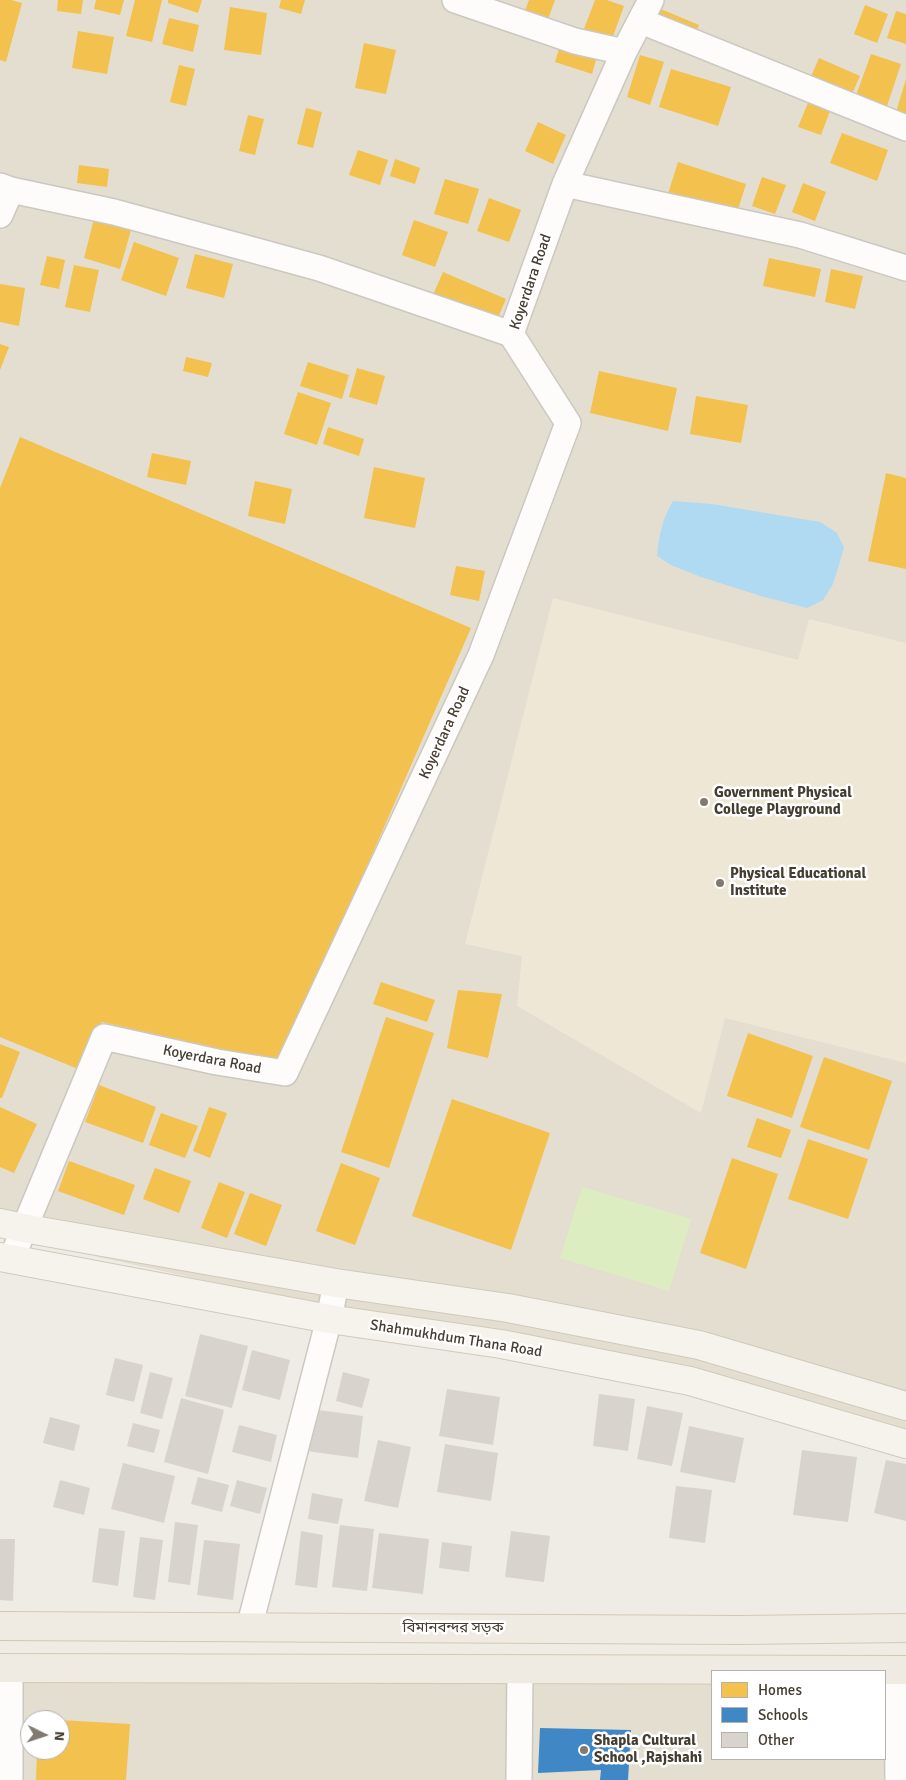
<!DOCTYPE html>
<html>
<head>
<meta charset="utf-8">
<style>
  body { margin:0 }
  #map { position:relative; width:906px; height:1780px; overflow:hidden; background:#efece5; font-family:Signika,sans-serif }
  canvas { display:block }
  .legend { position:absolute; left:711px; top:1670px; width:175px; height:90px; box-sizing:border-box; background:#fff; border:1px solid #b5b1ad; margin:0; padding:6px 9px; list-style:none; font-size:15px; color:#453d31 }
  .legend li { display:flex; align-items:center; gap:10px; height:25px }
  .legend b { width:25px; border:1px solid #b5b1ad }
  .north { position:absolute; left:20px; top:1710px; width:50px; height:50px; box-sizing:border-box; background:#fff; border:1px solid #b5b1ad; border-radius:50%; rotate:94deg; font-size:14px; font-weight:700; line-height:20px; text-align:center; color:#453d31 }
  .north::after { content:''; display:block; margin:auto; width:18px; height:22px; background:#807a70; clip-path:polygon(50% 0,100% 100%,50% 72%,0 100%) }
</style>
</head>
<body>
<div id="map">
<canvas width="906" height="1780"></canvas>
<ul class="legend">
<li><b style="height:14px;background:#f2c14e"></b>Homes</li>
<li><b style="height:14px;background:#3f88c5"></b>Schools</li>
<li><b style="height:14px;background:#d8d4cd"></b>Other</li>
</ul>
<div class="north">N</div>
</div>
<script>
const context = document.querySelector('canvas').getContext('2d');
context.lineJoin = 'round';
function fill(path, color) { context.fillStyle = color; context.fill(path, 'evenodd'); }
function stroke(path, color, width, dash) { context.strokeStyle = color; context.lineWidth = width; context.lineCap = dash ? 'butt' : 'round'; context.setLineDash(dash || []); context.stroke(path); }
function drawText(font, color, halo, rows, align = 'center') {
  context.font = font + ' Signika,"Noto Sans Bengali",sans-serif'; context.lineWidth = 5; context.setLineDash([]); context.textBaseline = 'middle'; context.strokeStyle = halo; context.fillStyle = color; for (const [text, x, y, turn = 0] of rows) {
    context.save(); context.translate(x, y); context.rotate((+turn || 0) * Math.PI / 180); context.textAlign = isNaN(turn) ? turn : align; if (halo) context.strokeText(text, 0, 0); context.fillText(text, 0, 0); context.restore();
  }
}
const residential = new Path2D(`
  M0 0H906V1436L0 1235Z
  M0 1668 897 1670 896 1780H0ZM712 1671H885V1759H712ZM30 1720H60V1750H30Z`);
const education = new Path2D(`
  M553 598 798 660 809 619 906 643V1063L725 1018 701 1113 517 1006 522 956 465 944Z`);
const green = new Path2D(`
  M582 1187 691 1219 669 1291 560 1258Z`);
const water = new Path2D(`
  M673 501 712 504 820 522 837 533 844 548 833 584 823 600 807 608 761 596 701 577 671 565 657 556C659 536 662 519 673 501Z`);
const homes = new Path2D(`
  M0 0H11L22 3 6 62 0 60Z
  M58 0H83L81 14 57 11Z
  M96 0H124L120 15 94 9Z
  M135 0H162L152 42 126 36Z
  M168 0H202L198 13 168 3Z
  M281 0H305L301 14 279 8Z
  M529 0H555L547 22 524 13Z
  M595 0H607L624 6 612 39 584 29Z
  M865 5 888 14 877 43 854 34Z
  M230 7 267 13 261 55 224 50Z
  M656 7 699 25 688 53 645 35Z
  M896 11 906 14V44L887 38Z
  M169 18 199 25 193 52 162 44Z
  M78 31 114 37 107 74 72 68Z
  M561 42 598 53 592 74 555 62Z
  M364 43 396 50 386 94 355 88Z
  M871 54 901 64 885 112 854 101Z
  M640 55 664 62 650 105 627 97Z
  M819 58 860 76 851 96 810 79Z
  M179 65 195 69 186 106 170 102Z
  M671 69 731 87 718 126 659 107Z
  M906 79V133L891 129Z
  M810 98 832 106 821 135 798 127Z
  M306 108 322 112 313 148 297 144Z
  M248 115 264 119 255 155 239 151Z
  M538 122 566 135 553 164 525 151Z
  M842 133 888 150 877 181 830 163Z
  M358 150 388 160 380 185 349 175Z
  M395 159 420 168 415 184 390 176Z
  M678 162 746 184 735 219 667 197Z
  M79 165 109 169 107 187 77 183Z
  M762 177 786 185 775 214 752 206Z
  M445 179 479 189 468 224 434 214Z
  M803 183 826 192 815 221 792 212Z
  M489 198 521 210 509 242 477 231Z
  M94 219 131 230 120 269 84 258Z
  M414 220 448 232 435 267 402 255Z
  M134 242 179 258 166 296 121 280Z
  M195 254 233 264 224 298 186 288Z
  M47 256 65 260 59 289 40 285Z
  M769 258 821 269 815 297 763 286Z
  M74 265 99 270 90 312 65 307Z
  M831 269 863 276 855 309 825 302Z
  M443 272 506 299 488 341 425 313Z
  M0 284 25 288 19 326 0 322Z
  M0 344 9 347 0 370Z
  M186 357 212 363 208 377 183 371Z
  M308 362 349 375 342 399 300 386Z
  M357 368 385 376 377 405 349 397Z
  M599 371 677 388 668 431 590 413Z
  M298 392 331 403 317 445 284 434Z
  M696 396 748 405 741 443 690 434Z
  M328 427 364 439 359 456 323 444Z
  M20 437 471 628 281 1063 102 1022 78 1069 0 1037V488Z
  M152 453 191 461 186 485 147 477Z
  M374 467 425 478 415 528 364 518Z
  M886 473 906 478V569L868 561Z
  M255 481 292 489 285 524 248 516Z
  M456 566 485 571 479 601 450 595Z
  M381 982 435 1000 427 1022 373 1004Z
  M458 990 502 994 488 1058 447 1048Z
  M386 1017 434 1033 389 1168 341 1152Z
  M748 1033 813 1056 792 1118 727 1096Z
  M0 1044 20 1052 2 1098H0Z
  M824 1057 892 1081 869 1150 800 1127Z
  M99 1085 156 1107 143 1143 85 1122Z
  M452 1099 550 1133 511 1250 412 1216Z
  M0 1107 37 1124 14 1173 0 1167Z
  M209 1107 227 1113 210 1158 193 1151Z
  M161 1113 198 1126 185 1158 149 1145Z
  M757 1118 791 1130 781 1158 747 1147Z
  M808 1139 868 1159 848 1219 788 1199Z
  M732 1158 778 1174 746 1269 700 1253Z
  M69 1161 135 1185 124 1215 58 1191Z
  M341 1163 380 1178 355 1245 316 1231Z
  M155 1168 191 1181 179 1213 143 1199Z
  M219 1182 245 1192 227 1238 201 1228Z
  M250 1193 282 1205 266 1246 234 1234Z
  M60 1720 130 1724 126 1780H36L37 1750H60Z`);
const schools = new Path2D(`
  M540 1728 631 1730 628 1780H600L601 1770 538 1773Z`);
const building = new Path2D(`
  M200 1334 248 1346 232 1408 185 1396Z
  M252 1350 290 1360 280 1400 242 1390Z
  M115 1358 143 1365 134 1402 106 1395Z
  M150 1372 173 1378 162 1419 140 1413Z
  M343 1372 370 1379 362 1408 336 1401Z
  M447 1389 500 1397 493 1445 439 1436Z
  M599 1394 635 1399 628 1451 593 1446Z
  M181 1398 224 1410 208 1474 164 1462Z
  M647 1406 683 1413 672 1466 637 1459Z
  M311 1409 363 1416 358 1458 306 1451Z
  M50 1417 80 1425 74 1451 43 1443Z
  M133 1423 160 1430 154 1453 127 1446Z
  M239 1425 277 1435 271 1462 232 1452Z
  M689 1426 744 1438 735 1483 680 1472Z
  M378 1440 411 1447 398 1508 364 1501Z
  M445 1444 498 1453 491 1501 437 1492Z
  M802 1450 857 1457 848 1522 793 1515Z
  M886 1460 906 1464V1521L874 1513Z
  M123 1463 175 1476 164 1523 111 1509Z
  M198 1477 229 1485 222 1512 191 1504Z
  M60 1480 90 1488 84 1515 53 1507Z
  M237 1480 267 1488 260 1514 230 1506Z
  M676 1486 712 1490 705 1543 669 1538Z
  M312 1493 343 1499 338 1524 308 1519Z
  M175 1522 198 1525 190 1585 168 1582Z
  M340 1525 374 1529 367 1591 332 1587Z
  M99 1528 125 1531 118 1586 92 1582Z
  M301 1531 323 1535 317 1588 295 1585Z
  M511 1531 550 1536 544 1582 505 1577Z
  M379 1533 429 1539 423 1594 372 1588Z
  M140 1537 163 1540 155 1600 133 1597Z
  M0 1539H15L13 1601 0 1600Z
  M204 1540 240 1544 233 1600 197 1595Z
  M442 1542 472 1546 469 1572 439 1568Z`);
const minor = new Path2D(`
  M455 0 575 41 624 52
  M641 21 906 128
  M565 184 800 235 906 268
  M0 186 11 190 114 212 319 268 511 334
  M0 215 11 190
  M11 1260 104 1037 217 1062 285 1073 481 655 568 423 511 334 565 184 624 52 651 0
  M249 1628 329 1319 336 1283
  M10 1668V1780
  M897 1670 898 1780
  M519 1780 520 1669`);
const secondary = new Path2D(`
  M0 1223 23 1228 336 1283 508 1308 699 1345 906 1406
  M0 1257 329 1319 501 1344 690 1381 906 1444`);
const primary = new Path2D(`
  M0 1626 740 1630 906 1628
  M0 1668 906 1670`);
const markers = [
  [704,802,5,"#807a70"],
  [720,883,5,"#807a70"],
  [584,1750,5,"#807a70"]
];
const streetNames = [
  ["Koyerdara Road",531,282,-71],
  ["Koyerdara Road",445,733,-65],
  ["Koyerdara Road",212,1060,11],
  ["Shahmukhdum Thana Road",456,1339,9],
  ["বিমানবন্দর সড়ক",453,1628]
];
const poiNames = [
  ["Government Physical",714,793],
  ["College Playground",714,810],
  ["Physical Educational",730,874],
  ["Institute",730,891],
  ["Shapla Cultural",594,1741],
  ["School ,Rajshahi",594,1758]
];
fill(residential, '#e4ded1');
fill(education, '#eee7d6');
fill(green, '#dcedc1');
fill(water, '#b0d9f2');
fill(homes, '#f2c14e');
fill(schools, '#3f88c5');
fill(building, '#d8d4cd');
stroke(minor, '#cbc8c1', 28);
stroke(secondary, '#d0cabc', 30);
stroke(primary, '#d4c9b0', 30);
stroke(minor, '#fdfcfb', 25);
stroke(secondary, '#f6f3ec', 28);
stroke(primary, '#f0ebe2', 28);
for (const [x, y, r, color] of markers) { const dot = new Path2D(); dot.arc(x, y, r, 0, 2 * Math.PI); context.fillStyle = color; context.fill(dot); stroke(dot, '#fff', 2); }
drawText('15px', '#453d31', '#fff', streetNames);
drawText('bold 15px', '#453d31', '#fff', poiNames, 'left');
</script>
</body>
</html>
